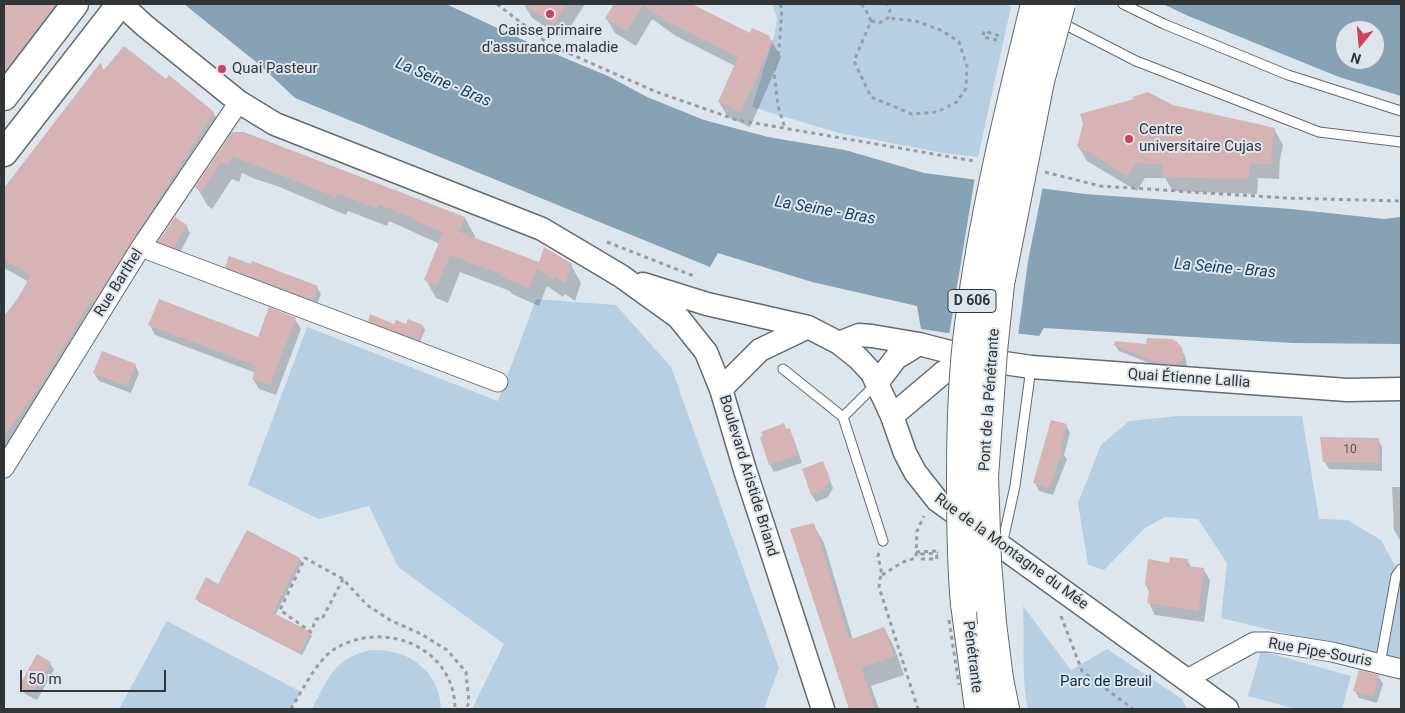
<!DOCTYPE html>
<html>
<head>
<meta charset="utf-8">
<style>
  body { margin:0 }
  #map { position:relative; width:1405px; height:713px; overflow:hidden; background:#dee6ed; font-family:Roboto,sans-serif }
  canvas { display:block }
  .frame { position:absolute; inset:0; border:5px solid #323538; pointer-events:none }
  .north { position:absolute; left:1335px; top:20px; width:50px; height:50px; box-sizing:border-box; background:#dee6ed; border:1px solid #999fa5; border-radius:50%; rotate:197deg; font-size:14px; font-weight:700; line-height:20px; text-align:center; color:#323538 }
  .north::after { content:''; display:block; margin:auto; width:18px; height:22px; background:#d0405a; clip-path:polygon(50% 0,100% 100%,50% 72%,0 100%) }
  .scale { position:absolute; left:20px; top:670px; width:146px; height:22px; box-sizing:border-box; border:2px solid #323538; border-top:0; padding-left:6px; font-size:15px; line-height:18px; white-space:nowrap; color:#323538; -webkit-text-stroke:4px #dee6ed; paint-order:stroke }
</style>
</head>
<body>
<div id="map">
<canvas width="1405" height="713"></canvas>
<div class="frame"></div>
<div class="north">N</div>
<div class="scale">50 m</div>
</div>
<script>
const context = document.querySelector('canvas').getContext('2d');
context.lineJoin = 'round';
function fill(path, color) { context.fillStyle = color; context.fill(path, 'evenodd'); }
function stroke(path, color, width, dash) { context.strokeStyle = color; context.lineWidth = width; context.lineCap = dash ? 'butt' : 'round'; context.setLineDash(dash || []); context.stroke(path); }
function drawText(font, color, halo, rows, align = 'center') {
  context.font = font + ' Roboto,sans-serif'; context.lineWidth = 4; context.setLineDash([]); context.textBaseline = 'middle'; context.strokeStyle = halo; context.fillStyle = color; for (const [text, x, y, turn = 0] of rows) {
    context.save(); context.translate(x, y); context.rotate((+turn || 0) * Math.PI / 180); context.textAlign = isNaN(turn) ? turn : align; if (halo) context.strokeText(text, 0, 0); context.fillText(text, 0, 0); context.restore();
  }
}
const green = new Path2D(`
  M772 4H1006L1011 7 978 157 943 153 839 133 752 107 775 32 777 18Z
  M536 299 616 305 671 367 779 668 764 709H472L504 644 398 567 369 506 319 519 248 485 307 327 498 401Z
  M1178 416H1302L1319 519 1347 520 1381 540 1401 576V661L1221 618 1227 563 1198 519 1165 517 1145 528 1104 570 1088 565 1078 503 1101 445 1129 421Z
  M1023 606 1071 670 1107 649 1182 699 1187 709H1028C1021 678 1025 639 1023 606Z
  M167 621 301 692 291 709H119Z
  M371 650C408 648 440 671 441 709H312C328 678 334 658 371 650Z
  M1261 651 1351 676 1342 709H1296L1248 696Z`);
const water = new Path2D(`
  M184 4H446L536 46 608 76 647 97 704 120 768 137 845 150 924 173 1085 194 1291 209 1384 219 1401 217V344L1292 343 1044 328 1039 336 1006 332 982 338 921 329 917 306 812 282 718 253 710 267 295 98 261 66Z
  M1163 4H1401V96L1339 77 1186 15ZM1345 30H1375V60H1345Z`);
const pier = new Path2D(`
  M975 177 1043 186 1028 261 1018 336 1007 335 982 340 949 335Z`);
const shadow = new Path2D(`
  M4 4H72L4 96Z
  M524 4H585L563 38 532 18Z
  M615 4H690L750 34 769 37 781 57 750 127 728 117 719 102 735 66 676 36 652 19 636 46 615 33 606 18Z
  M100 64 105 72 166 81 213 112 220 125 4 459V318L19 298 29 282 4 268V190Z
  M1172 106 1274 129 1283 145 1280 159 1279 179 1258 178 1257 194 1173 191 1165 178H1145L1137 191 1087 161 1078 146Z
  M244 133 465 218 475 236 474 239 540 264 571 265 581 283 575 301 565 294 563 297 547 286 539 306 512 294 510 291 460 272 448 303 436 298 426 280 440 244 389 221 387 226 348 211 346 215 277 186 255 179 242 173 239 182 232 179 212 209 207 205 197 187Z
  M186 225 190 233 179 255 164 249 160 242Z
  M226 267 317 287 321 294 316 306 230 273Z
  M295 319 301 329 276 395 259 389 253 379 256 373 155 335 150 325 259 338Z
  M369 321 395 325 423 326 425 330 420 342 371 324Z
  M1115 345H1179L1185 356 1187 365 1181 370 1164 369 1119 351Z
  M135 365 139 373 131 393 99 381 94 373Z
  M1066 425 1070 433 1064 455 1067 459 1053 495 1039 491 1035 483Z
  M787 430H789L793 437 802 463 774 472 770 465Z
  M1378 439 1382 447V471L1329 469 1324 461Z
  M823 463 833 488 828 497 816 502 812 495 803 469Z
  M1392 487H1401V542L1394 530Z
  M813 524 824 543 853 640 884 628 894 647 904 675 871 686 879 709H850L792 530Z
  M247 531 300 559 302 562 275 616 310 633 312 636 302 655 199 602 197 599 219 585Z
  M1150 560 1170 564 1187 560 1191 567 1203 569 1210 580 1204 622 1155 615 1149 603 1150 593 1146 585Z
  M50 663 54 670 37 700 25 694 21 686Z
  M1378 676 1383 684 1377 703 1359 698 1355 691Z`);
const building = new Path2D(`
  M4 4H56L4 73Z
  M523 4H567L554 24Z
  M614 4H692L750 33 752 28 770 36 768 38 773 41 741 112 718 102 738 57 667 21 643 5 627 31 605 18Z
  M124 46 166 79 169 75 214 112 93 303 90 302 42 383 4 437V316L18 298 31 275 4 260V188L101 62 103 71Z
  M1148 92 1173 105 1275 128 1272 143 1271 164 1250 163 1249 179 1163 177V164L1136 163 1128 176 1077 146 1083 124 1080 114 1134 99 1132 97Z
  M232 132H244L465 217 459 232 539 262 544 247 572 264 565 283 554 276 553 280 537 269 529 288 500 276 501 274 450 255 437 286 424 280 443 232 413 220V218L379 204 377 209 337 193 336 197 232 156 228 165 221 162 201 192 195 187Z
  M175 217 187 225 174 248 158 242Z
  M229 256 251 264 252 261 318 286 313 300 225 267Z
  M159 299 258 337 269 307 296 318 270 385 252 379 257 366 148 325Z
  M370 314 394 324 396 320 406 324 408 319 423 325 418 340 368 321Z
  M1147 338 1171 339 1176 341 1182 348 1184 358 1177 364 1159 363 1114 345 1115 341 1146 344Z
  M102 351 136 364 127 386 93 373Z
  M1051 420 1067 424 1060 448 1063 450 1049 488 1033 483Z
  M784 423 786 429 790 428 798 455 769 465 760 437 763 436 761 432Z
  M1320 437 1379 438 1378 463 1323 462Z
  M823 461 830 479 824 490 811 495 802 469Z
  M814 523 849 640 884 627 894 656 861 667 875 709H849L790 529Z
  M247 530 300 558 273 613 311 632 300 653 195 599 206 577 218 584Z
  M1170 557 1188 559 1187 566 1204 568 1198 611 1147 603 1150 586 1145 585 1148 559 1169 563Z
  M37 654 51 662 33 693 19 686Z
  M1359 670 1379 675 1373 696 1353 691Z`);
const path = new Path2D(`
  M497 4 550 45 654 91 737 120 974 161
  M780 4 782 8 779 50 774 72 778 106 785 128
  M861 4 865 8 871 21 854 61 871 97 912 114 937 112 957 102 966 88 967 66 959 42 943 31 916 21 888 18
  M871 21 879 23 888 18 890 10 887 4
  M997 40 983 37 984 31 1003 37
  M1045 172 1100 186 1285 198 1401 201
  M607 242 694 276
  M916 552 936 551 937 559H922L921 554 938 553
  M879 553 878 556 882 575 880 578 879 587 918 709
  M882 575 903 562 916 558 917 531 924 516
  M343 579 322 619H316L311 632 280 610 305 558 343 579 367 605 390 620 421 634 447 650 466 672 469 702 466 709
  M1061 616 1082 671 1133 709
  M291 709C301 692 317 661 333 650 383 618 455 647 455 709`);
const service = new Path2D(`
  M1123 4 1164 24 1288 75 1401 111
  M1060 22 1136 61 1319 132 1401 142
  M783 369 843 417 883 541
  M843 417 877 383
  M1002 545 1015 486 1031 368
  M1380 664 1396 576 1401 569`);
const minor = new Path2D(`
  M141 247 498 382
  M4 468 141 247 239 102
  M1187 679 1254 642H1269L1332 652 1401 669`);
const tertiary = new Path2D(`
  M121 4 145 26 239 102 275 124 542 229 621 276 678 317 706 352 721 389 745 470 823 709
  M643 284 707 304 808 327 839 343 858 358 872 373 892 416 905 453 915 472 937 500 1227 709
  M839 343 859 335 872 336 919 344 977 359 1031 367 1347 390 1401 389
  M877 383 896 358 919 344
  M721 389 760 350 808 327
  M892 416 944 372 977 359`);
const secondary = new Path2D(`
  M4 97 75 4
  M4 153 120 4`);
const primary = new Path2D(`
  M965 604 979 709
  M992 623 999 679 1005 709`);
const pathBridge = new Path2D(`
  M949 620 959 685`);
const primaryBridge = new Path2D(`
  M965 604C961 562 961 521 961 479 961 428 962 376 969 325 983 216 1009 110 1035 4
  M992 623 987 562 984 477 993 351 1000 284 1040 81 1061 4`);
const markers = [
  [550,14,5,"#d0405a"],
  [222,69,5,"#d0405a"],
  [1129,139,5,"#d0405a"]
];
const numberNames = [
  ["10",1350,450]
];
const shields = [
  [972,301,48]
];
const shieldNames = [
  ["D 606",972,301]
];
const poiNames = [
  ["Caisse primaire",550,31,"center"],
  ["d'assurance maladie",550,48,"center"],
  ["Quai Pasteur",232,69],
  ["Centre",1139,130],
  ["universitaire Cujas",1139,147]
];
const streetNames = [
  ["Rue Barthel",119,283,-58],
  ["Quai Étienne Lallia",1189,379,4],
  ["Pont de la Pénétrante",990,400,-86],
  ["Boulevard Aristide Briand",748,476,73],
  ["Rue de la Montagne du Mée",1011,552,36],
  ["Rue Pipe-Souris",1320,653,10],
  ["Pénétrante",972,657,83]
];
const parkNames = [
  ["Parc de Breuil",1106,682]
];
const waterNames = [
  ["La Seine - Bras",443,83,23],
  ["La Seine - Bras",825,211,10],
  ["La Seine - Bras",1225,269,5]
];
fill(green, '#b6cfe3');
fill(water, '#87a1b5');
fill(pier, '#dee6ed');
fill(shadow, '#0003');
fill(building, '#d6b3b5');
stroke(service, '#646b71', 11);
stroke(minor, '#646b71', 21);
stroke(tertiary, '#646b71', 25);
stroke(secondary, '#646b71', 29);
stroke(primary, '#646b71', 30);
stroke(path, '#989ea3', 3, [4, 4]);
stroke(service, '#fff', 9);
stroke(minor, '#fff', 19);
stroke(tertiary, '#fff', 22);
stroke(secondary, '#fff', 26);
stroke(primary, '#fff', 28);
stroke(primaryBridge, '#646b71', 30, []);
stroke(pathBridge, '#989ea3', 3, [4, 4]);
stroke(primaryBridge, '#fff', 28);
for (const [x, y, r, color] of markers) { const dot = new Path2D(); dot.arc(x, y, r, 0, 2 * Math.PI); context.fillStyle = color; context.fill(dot); stroke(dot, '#dee6ed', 2); }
drawText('12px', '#5b5457', null, numberNames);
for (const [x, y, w] of shields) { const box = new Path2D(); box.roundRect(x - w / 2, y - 11.5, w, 23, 4); context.fillStyle = '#dee6ed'; context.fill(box); stroke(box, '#323538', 1); }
drawText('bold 14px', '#323538', null, shieldNames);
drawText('15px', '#323538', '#dee6ed', poiNames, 'left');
drawText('15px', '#323538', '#dee6ed', streetNames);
drawText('15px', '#0a2c43', '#dee6ed', parkNames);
drawText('italic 16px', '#164261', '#dee6ed', waterNames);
</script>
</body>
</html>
